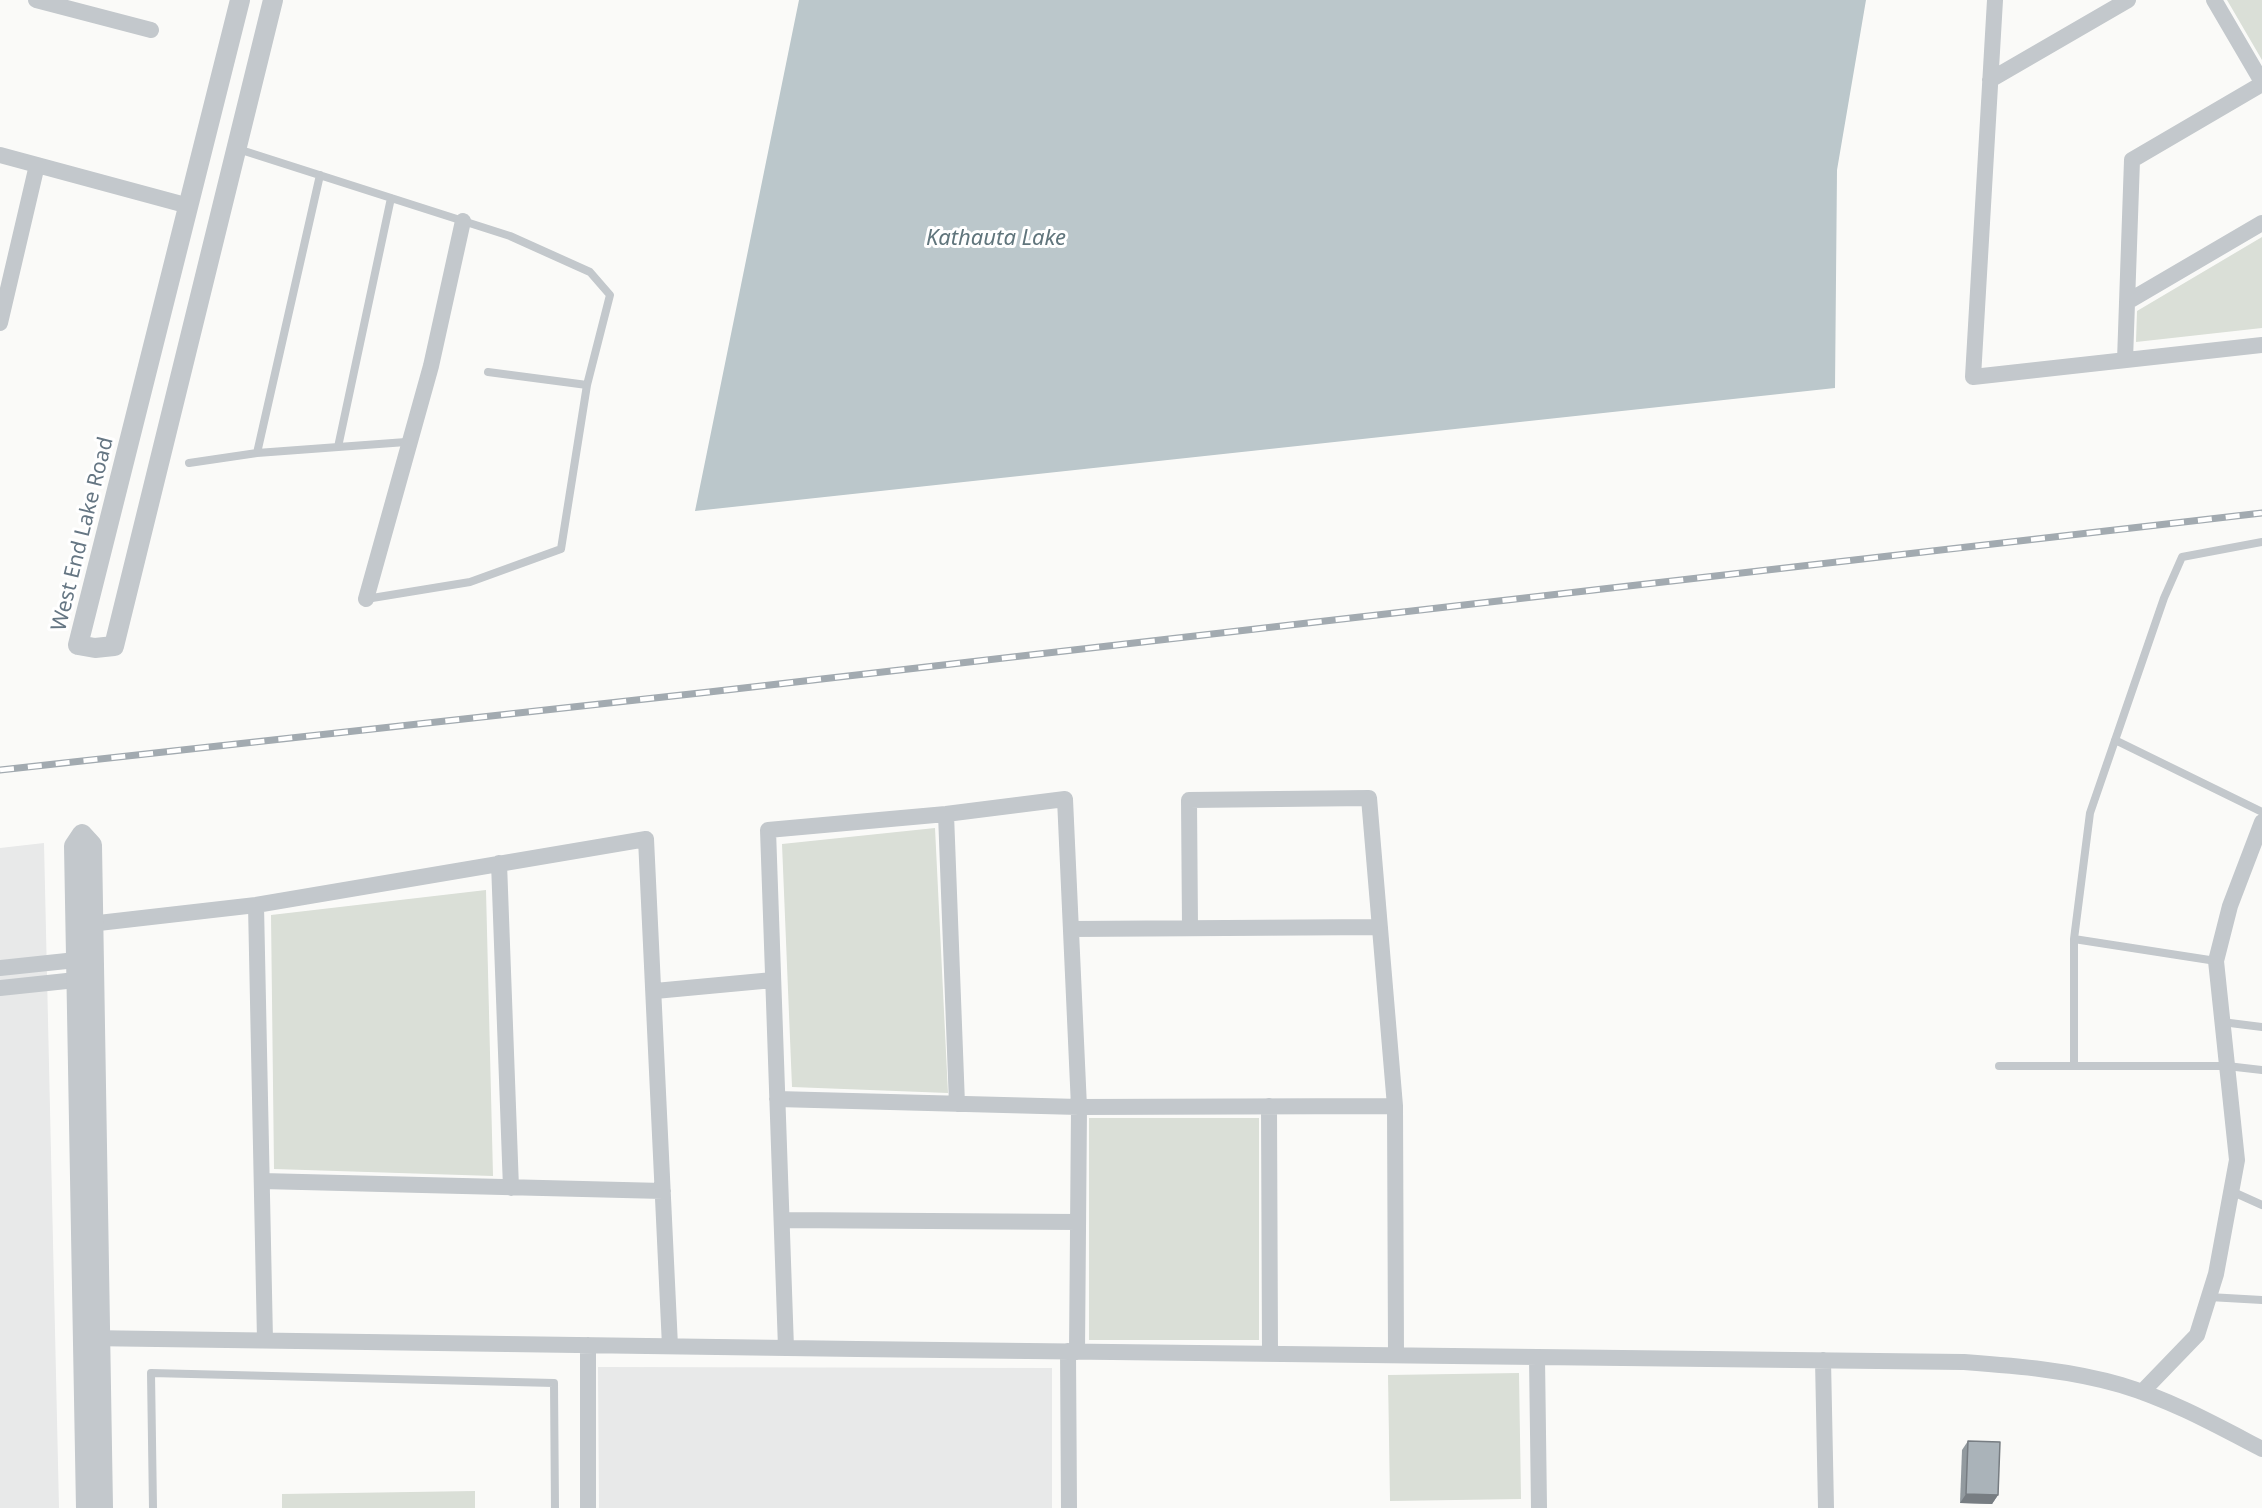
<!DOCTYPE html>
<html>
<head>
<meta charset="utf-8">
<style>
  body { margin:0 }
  canvas { display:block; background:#fafaf8 }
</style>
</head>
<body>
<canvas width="2262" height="1508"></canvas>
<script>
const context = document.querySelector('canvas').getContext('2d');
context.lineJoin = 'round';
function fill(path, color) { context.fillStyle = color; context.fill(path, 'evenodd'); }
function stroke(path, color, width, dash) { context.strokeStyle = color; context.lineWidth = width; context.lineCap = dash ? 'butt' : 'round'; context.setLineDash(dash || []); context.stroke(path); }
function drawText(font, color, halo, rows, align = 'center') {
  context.font = font + ' "Noto Sans",sans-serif'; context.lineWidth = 6; context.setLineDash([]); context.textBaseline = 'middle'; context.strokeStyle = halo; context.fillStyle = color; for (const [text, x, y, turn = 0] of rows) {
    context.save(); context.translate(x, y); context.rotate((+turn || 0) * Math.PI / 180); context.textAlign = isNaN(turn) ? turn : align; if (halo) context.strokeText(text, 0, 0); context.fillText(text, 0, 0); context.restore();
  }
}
const built = new Path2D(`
  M44 843 59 1508H0V848Z
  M598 1367 1052 1368V1508H599Z`);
const green = new Path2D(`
  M2227 0H2262V60Z
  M2262 237V328L2136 342 2137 311Z
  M935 828 948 1093 792 1087 782 844Z
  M486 890 493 1176 274 1169 271 915Z
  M1089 1118H1259V1340H1089Z
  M1519 1373 1521 1499 1390 1501 1388 1375Z
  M475 1491V1508H282V1494Z`);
const water = new Path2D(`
  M799 0H1866L1837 170 1835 388 695 511Z`);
const service = new Path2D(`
  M238 149 510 236 590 272 610 295 587 385 561 549 470 582 366 599
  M488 372 587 385
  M338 447 391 198
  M257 453 320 175
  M189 463 257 453 406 442
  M2115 740 2262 812
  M2074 939V1066
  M2216 961 2074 939 2090 813 2164 598 2182 557 2262 542
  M2222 1022 2262 1027
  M1999 1066H2227L2262 1070
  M2231 1191 2262 1205
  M2209 1297 2262 1300
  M153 1508 151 1373 554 1383 555 1508`);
const minor = new Path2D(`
  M36 0 151 30
  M1995 0 1973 377 2262 345
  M2214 0 2262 82
  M1990 80 2128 0
  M0 155 189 206
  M2127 302 2262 223
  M0 323 37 165
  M2125 360 2132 160 2262 84
  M366 599 431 366 463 221
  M946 814 957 1104
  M499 863 511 1188
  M256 905 265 1340
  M81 925 256 905 646 839 670 1346
  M1190 928 1189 800 1369 798 1395 1106 1396 1355
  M1072 929 1380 927
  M0 968 76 960 85 965
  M0 988 76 980 88 973
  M655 991 773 980
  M777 1099 1079 1107 1395 1106
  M1269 1106 1270 1354
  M262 1181 663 1191
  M782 1220 1078 1222
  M87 1338 857 1349 1963 1362C2016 1366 2070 1370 2121 1385 2171 1400 2216 1425 2262 1449
  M588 1345V1508
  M786 1348 768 830 946 814 1065 799 1079 1107 1077 1352
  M1068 1351 1069 1508
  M1537 1357 1539 1508
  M1823 1360 1826 1508
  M2142 1392 2197 1335 2216 1274 2237 1160 2216 961 2230 906 2262 822`);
const tertiary = new Path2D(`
  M240 0 78 645 95 648 114 646 273 0
  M86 1508 74 846 82 834 92 845 103 1508`);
const rail = new Path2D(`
  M0 770 709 692 2262 513`);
const wall = new Path2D(`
  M1968 1441 1998 1495 1992 1504 1960 1503 1962 1450Z`);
const shadedWall = new Path2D(`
  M1966 1494 1998 1495 1992 1504 1960 1503Z`);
const building = new Path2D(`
  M1968 1441 2000 1442 1998 1495 1966 1494Z`);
const streetNames = [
  ["West End Lake Road",83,534,-76]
];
const waterNames = [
  ["Kathauta Lake",996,239]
];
fill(built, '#e8e9e9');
fill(green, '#dadfd7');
fill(water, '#bbc7cb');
stroke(service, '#c3c8cc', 8);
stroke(minor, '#c3c8cc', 16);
stroke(tertiary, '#c3c8cc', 20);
stroke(rail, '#a2aab0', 7);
stroke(rail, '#fff', 4.5, [14]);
fill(wall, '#929a9f');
fill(shadedWall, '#777d82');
fill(building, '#aab3b9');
stroke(building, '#777d82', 1.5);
drawText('21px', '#657683', '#fff', streetNames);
drawText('italic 22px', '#60757c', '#fff', waterNames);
</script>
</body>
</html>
